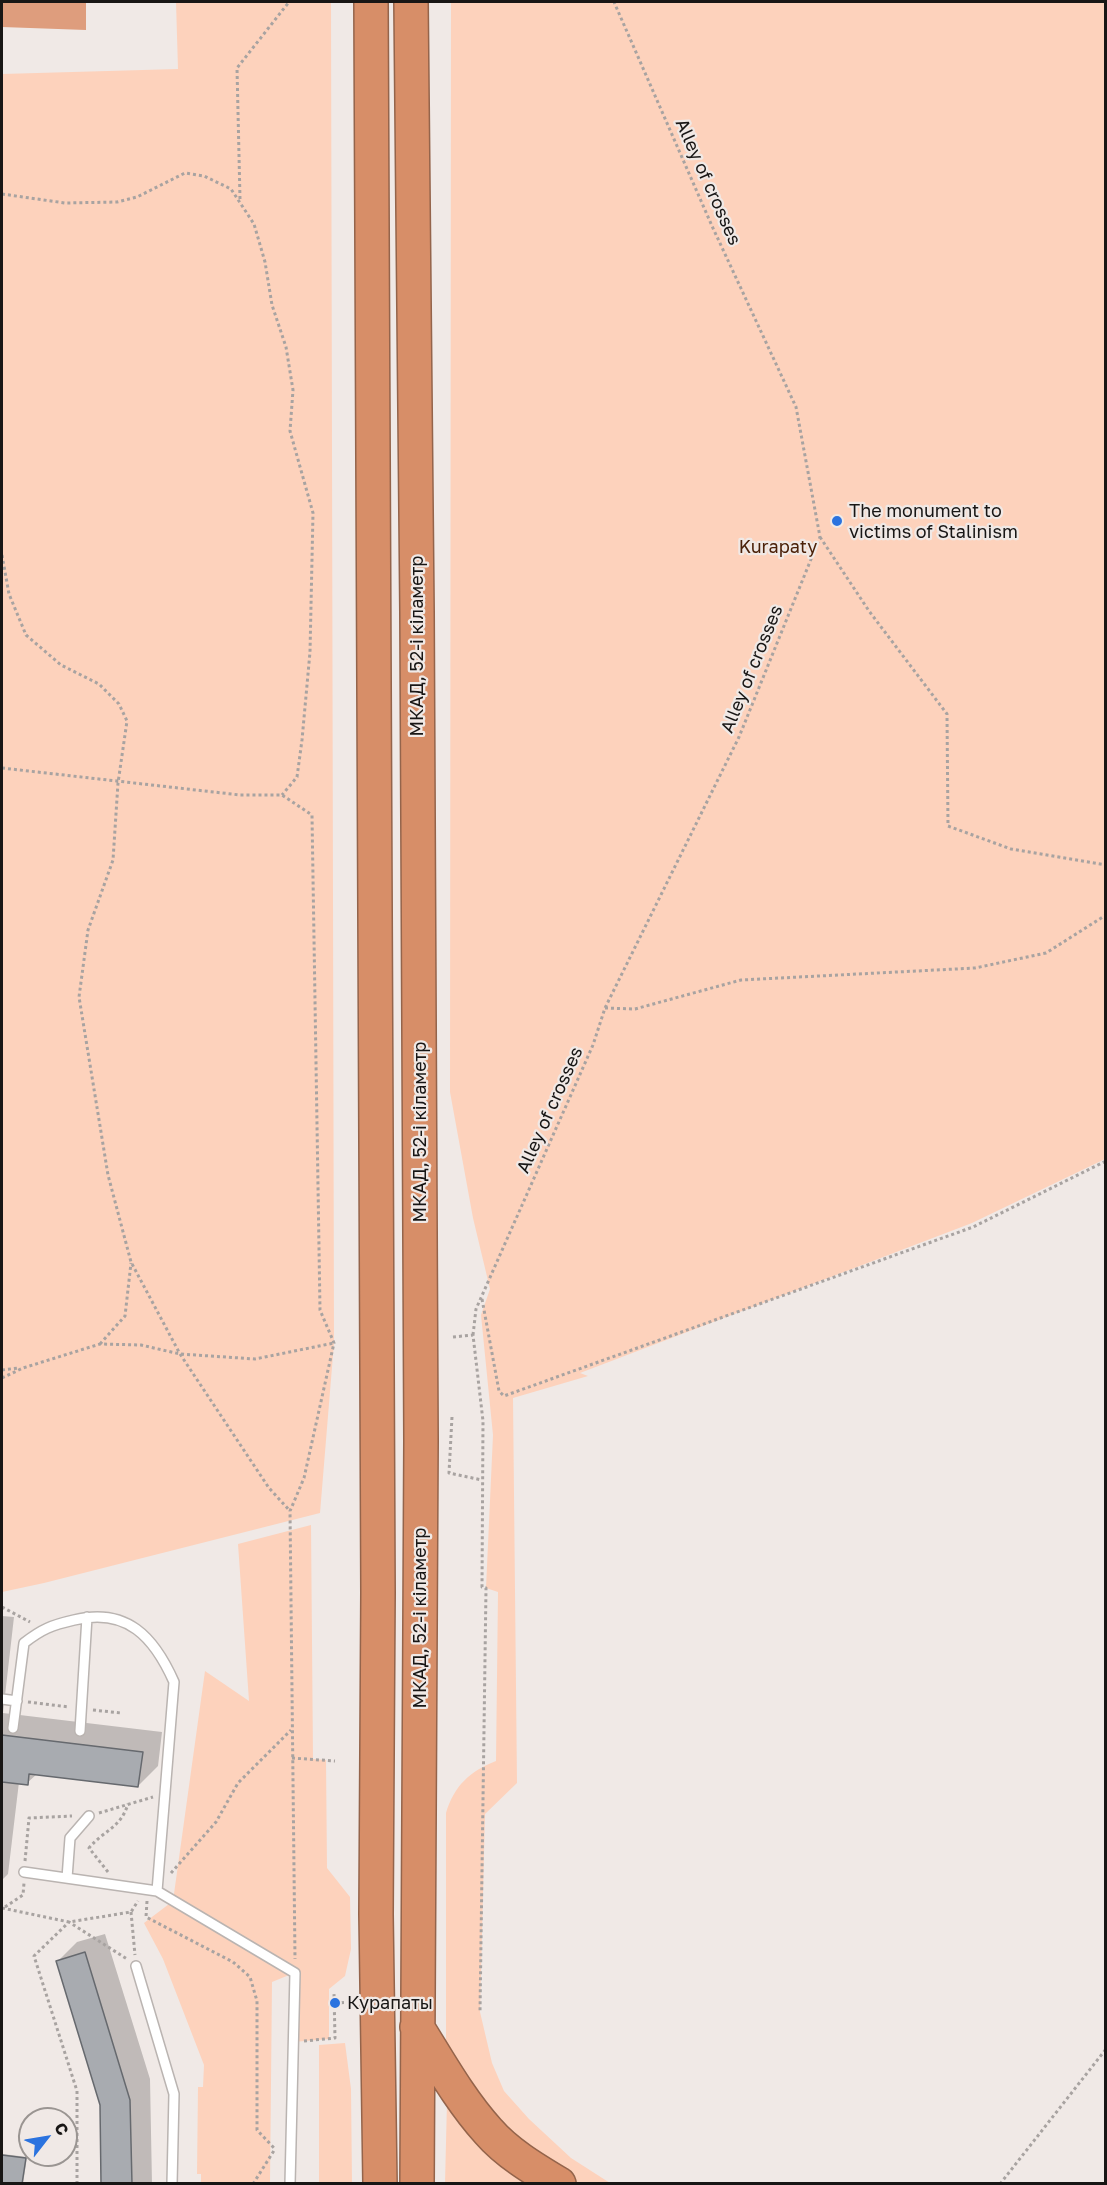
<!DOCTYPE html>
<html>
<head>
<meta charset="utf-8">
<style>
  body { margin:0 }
  #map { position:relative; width:1107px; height:2185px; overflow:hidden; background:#f0e9e6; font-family:"Golos Text",sans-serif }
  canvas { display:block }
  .frame { position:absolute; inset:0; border:3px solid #181615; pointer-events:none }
  .north { position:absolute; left:18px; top:2107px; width:60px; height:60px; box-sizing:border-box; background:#f0e9e6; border:2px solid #9a9592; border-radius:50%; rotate:59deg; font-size:16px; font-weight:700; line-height:24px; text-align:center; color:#181615 }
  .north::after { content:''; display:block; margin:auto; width:21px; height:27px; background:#2b73df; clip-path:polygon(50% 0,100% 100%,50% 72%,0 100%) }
</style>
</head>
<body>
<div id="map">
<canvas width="1107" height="2185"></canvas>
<div class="frame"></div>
<div class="north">С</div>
</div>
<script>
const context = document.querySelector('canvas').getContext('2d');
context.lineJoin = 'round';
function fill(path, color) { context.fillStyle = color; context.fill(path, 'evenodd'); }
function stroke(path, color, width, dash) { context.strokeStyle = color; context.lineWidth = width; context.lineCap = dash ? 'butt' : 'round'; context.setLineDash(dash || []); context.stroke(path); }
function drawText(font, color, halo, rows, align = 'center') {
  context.font = font + ' "Golos Text",sans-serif'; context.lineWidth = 4.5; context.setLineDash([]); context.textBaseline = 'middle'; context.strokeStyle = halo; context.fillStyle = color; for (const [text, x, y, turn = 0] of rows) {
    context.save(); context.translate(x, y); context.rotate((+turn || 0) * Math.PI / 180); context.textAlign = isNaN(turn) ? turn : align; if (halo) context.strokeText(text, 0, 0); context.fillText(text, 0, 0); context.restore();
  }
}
const green = new Path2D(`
  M176 2H331L334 1343 320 1513 44 1583 2 1592V74L178 69Z
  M451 2H1105V1159L972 1223 580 1373 588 1376 513 1398 517 1783 485 1814 480 2012 492 2063 504 2091 529 2119 571 2158 610 2183H568L510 2145 448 2050 446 2042V1813C454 1786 470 1771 496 1761L498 1592 486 1588 493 1435 481 1315 490 1289 473 1218 450 1092Z
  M311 1525 313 1759 326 1760 327 1868 350 1897 351 1949 345 1976 329 1989V2039L293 2042 294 1973 272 1982 270 2183H201V2174H197L198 2087H203L204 2065 163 1959 144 1923 173 1901 205 1671 249 1701 238 1544Z
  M345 2043 351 2089 352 2183H319V2045Z
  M447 2101 535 2184H445Z`);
const water = new Path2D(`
  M2 2H86V30L2 27Z`);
const shadow = new Path2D(`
  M2 1616 14 1617 3 1713 162 1732 158 1766 138 1786 37 1774 27 1783 19 1782 8 1874 2 1880Z
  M105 1934 150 2079 152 2184H102L101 2104 57 1962 77 1942Z
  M3 2154 27 2157 23 2184H2Z`);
const building = new Path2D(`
  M2 1735 143 1752 138 1787 29 1774 28 1785 2 1782Z
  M85 1952 130 2100 132 2184H101L100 2105 56 1961Z
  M2 2155 26 2158 22 2184H2Z`);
const path = new Path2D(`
  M2 194 65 203 117 202 137 197 185 173 204 176 231 189 254 224 265 262 272 305 286 347 293 390 290 431 313 513 310 652 302 740 297 777 282 795
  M240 199 237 68 289 2
  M820 537 869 611 947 714 948 826 1011 849 1106 865
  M2 555 9 594 26 635 61 665 99 684 119 704 127 721 118 783 113 860 88 930 79 997 108 1175 131 1262 180 1354 269 1488 290 1511
  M2 768 240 795H282L312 815 320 1310 334 1343 304 1478 290 1511 295 1959
  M605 1008 635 1009 741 980 975 968 1046 953 1106 915
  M482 1299 499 1391 504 1396 973 1227 1106 1161
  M473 1335 476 1309 593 1045 605 1008 739 737 820 537 796 407 712 226 614 2
  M453 1337 473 1335 483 1421 482 1587 486 1588 480 2012
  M100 1344 125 1316 131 1263
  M2 1370 18 1368
  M2 1378 23 1368 100 1344 141 1345 180 1354 255 1359 334 1343
  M452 1417 449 1473 482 1480
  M2 1607 30 1622
  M28 1702 69 1707
  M93 1710 121 1713
  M292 1758 335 1761
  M99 1813 153 1797
  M25 1861 29 1818 72 1816
  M108 1872 89 1848C105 1829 120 1829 128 1804
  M171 1873 216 1822 238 1783 291 1730
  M147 1901 146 1917 233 1962 250 1977 257 2001V2130L275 2149
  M5 1907 23 1895 24 1883
  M2 1908 69 1922 131 1912 138 1901
  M131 1912 135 1955
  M335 2003 354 2002
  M304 2041 335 2038 334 1994
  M77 2184V2091L34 1956 69 1922 127 1959
  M253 2184 275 2149
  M1000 2184 1106 2049`);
const lane = new Path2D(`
  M2 1699 17 1701
  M13 1728 24 1643C42 1629 52 1625 74 1620 127 1607 154 1637 174 1682L157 1891
  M80 1731 87 1617
  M24 1872 157 1891 295 1973 290 2184
  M67 1878 70 1838 89 1816
  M136 1966 174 2094 172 2184`);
const highway = new Path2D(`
  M371 2 378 1592 376 1914 380 2184
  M411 2 417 612 421 1441 417 2184
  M417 2027C439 2062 460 2100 488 2131 507 2153 534 2169 559 2184`);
const markers = [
  [837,521,6,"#2b73df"],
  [335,2003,6,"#2b73df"]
];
const streetNames = [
  ["Alley of crosses",708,182,66],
  ["МКАД, 52-і кіламетр",417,646,-90],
  ["Alley of crosses",752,669,-68],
  ["Alley of crosses",550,1110,-66],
  ["МКАД, 52-і кіламетр",420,1132,-90],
  ["МКАД, 52-і кіламетр",420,1618,-90]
];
const poiNames = [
  ["The monument to",849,511],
  ["victims of Stalinism",849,532],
  ["Курапаты",347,2003]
];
const parkNames = [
  ["Kurapaty",778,547]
];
fill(green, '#fdd2bc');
fill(water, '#de9d7d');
fill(shadow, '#0003');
fill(building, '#a8abb0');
stroke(building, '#66696e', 1.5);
stroke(lane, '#bab4b1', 12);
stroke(highway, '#94644b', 36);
stroke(path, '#a8a3a1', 3, [3, 3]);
stroke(lane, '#fff', 9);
stroke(highway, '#d78e68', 33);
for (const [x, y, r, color] of markers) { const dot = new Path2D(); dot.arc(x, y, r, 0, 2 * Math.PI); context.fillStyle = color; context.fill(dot); stroke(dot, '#f0e9e6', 2); }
drawText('18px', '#181615', '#f0e9e6', streetNames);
drawText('18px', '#181615', '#f0e9e6', poiNames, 'left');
drawText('18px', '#4b2109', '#f0e9e6', parkNames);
</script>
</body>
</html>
